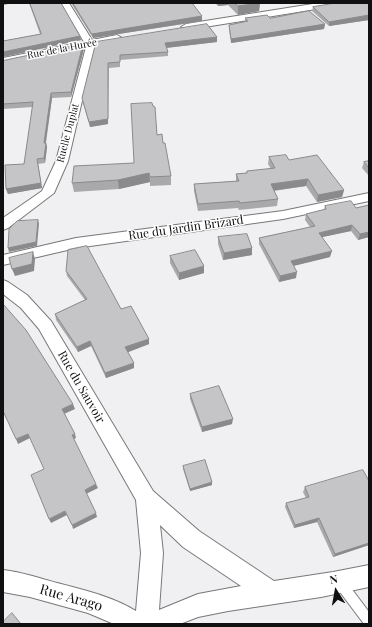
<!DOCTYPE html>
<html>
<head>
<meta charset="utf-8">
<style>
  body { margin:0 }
  #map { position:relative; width:372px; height:627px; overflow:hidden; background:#f0f0f2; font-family:"Playfair Display",serif }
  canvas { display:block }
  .frame { position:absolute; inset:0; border:4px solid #101011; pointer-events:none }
  .north { position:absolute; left:316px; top:571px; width:40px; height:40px; -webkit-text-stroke:3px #fff; paint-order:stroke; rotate:349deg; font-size:11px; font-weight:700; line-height:16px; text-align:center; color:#101011 }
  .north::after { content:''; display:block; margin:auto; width:14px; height:18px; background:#101011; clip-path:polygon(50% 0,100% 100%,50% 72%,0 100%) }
</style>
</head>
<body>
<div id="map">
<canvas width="372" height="627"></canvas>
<div class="frame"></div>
<div class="north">N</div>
</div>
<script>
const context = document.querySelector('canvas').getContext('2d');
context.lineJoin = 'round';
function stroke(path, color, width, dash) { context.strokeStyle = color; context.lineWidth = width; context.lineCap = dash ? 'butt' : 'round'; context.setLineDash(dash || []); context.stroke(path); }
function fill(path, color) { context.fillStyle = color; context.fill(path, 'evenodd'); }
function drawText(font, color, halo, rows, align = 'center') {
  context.font = font + ' "Playfair Display",serif'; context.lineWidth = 3; context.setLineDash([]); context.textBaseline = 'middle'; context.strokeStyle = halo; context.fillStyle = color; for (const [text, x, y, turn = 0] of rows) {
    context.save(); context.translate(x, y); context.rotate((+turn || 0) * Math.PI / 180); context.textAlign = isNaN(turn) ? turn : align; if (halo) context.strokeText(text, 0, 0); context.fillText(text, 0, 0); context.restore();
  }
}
const lane = new Path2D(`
  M341 578 345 580 369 612V624H364L337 588 335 584 337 580Z`);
const street = new Path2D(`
  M61 3H69L92 40 117 35 122 38 120 40 95 45 68 161 54 193 8 228 3 230V218L42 191 56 161 86 47 3 64V58L84 42Z
  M319 3H339L335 6 186 30 181 27 186 24Z
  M369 193V201L283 219 76 248 3 265V255L76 238 283 211Z
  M3 280 8 282 27 295 51 321 153 491 199 531 274 581 333 572 369 565V587L321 597 228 611 198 617 180 624H114L88 613 30 597 3 592V570C22 572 39 578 57 583 84 590 111 596 136 611L141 553 136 500 39 329 21 308 3 294ZM160 525 183 547 241 586 198 594 159 610 163 553Z`);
const wall = new Path2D(`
  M29 3H61L80 36 81 40 3 57V41L40 34Z
  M71 3H192L202 21 93 38Z
  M215 3H260L259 11 238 15 228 5 218 6Z
  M369 3V20L329 26 312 11 313 7Z
  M245 18H270L325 24 324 29 231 43 229 29V25L245 22Z
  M217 37V42L166 48 168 52V56L120 60V67L109 68 108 124 90 127 83 103 82 98 96 42Z
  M83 44 84 49 71 97 52 98 46 143 47 147 45 163 38 164 42 188 8 194 6 189 24 164 33 107 3 109V61Z
  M157 135 163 143 171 176V185L150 186V182L119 189 74 192 72 183 134 163Z
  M269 157 289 160 344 190 342 197 317 202 306 186 274 191 278 199 277 206 239 210 238 208 198 211 194 191V184L236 181V174L246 173 247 171 271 169 268 164Z
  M369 161V176L362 168 364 162Z
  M369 205V237L358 240 351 231 322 237 330 257 293 266 296 278 279 282 259 244V238L310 227 305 220 306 214 324 210 325 206 356 208Z
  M218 237 252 248V255L223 260 218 244Z
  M170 256 204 273 179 280 170 263Z
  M66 271 121 309 149 344 128 352 134 368 106 378 91 346 78 352 56 320 55 314 85 300 67 276Z
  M190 394 232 424 202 432 190 399Z
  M183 466 212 482V485L190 491 183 469Z
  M305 487 369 545 333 557 317 522 294 528 285 507 286 503 306 498 303 492Z`);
const shadedWall = new Path2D(`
  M3 3H14L3 5Z
  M218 3H228V5L218 6Z
  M260 3 259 11 238 15V6Z
  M369 15V20L329 26V22Z
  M202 16V21L93 38 92 34Z
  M325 24 324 29 231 43V39Z
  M80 36 81 40 3 57V52Z
  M217 37V42L165 48V43Z
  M83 44 84 49 71 97V92Z
  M108 63V124L90 127 89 122Z
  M51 93 52 98 45 147 44 143Z
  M46 143 47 147 45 163 44 158Z
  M37 159 42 188 8 194 6 189Z
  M149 173 150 182 119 189 118 180Z
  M308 179 306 186 270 191 271 184Z
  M344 190 342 197 317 202 318 195Z
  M38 220 39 224 37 246 9 252 8 248Z
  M352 225 351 231 318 238 319 233Z
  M369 232V237L358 240 360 234Z
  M252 248V255L223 260 224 253Z
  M332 251 330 257 289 267 291 261Z
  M33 252 35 259 34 271 15 276 12 269Z
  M204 266V273L179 280V273Z
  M297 272 296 278 279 282 280 276Z
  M149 339V344L126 353 125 347Z
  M90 341 91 346 78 352 77 347Z
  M134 363V368L106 378 105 373Z
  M73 404 75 409 64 414 62 409Z
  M233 419 232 424 202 432V427Z
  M28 434 30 438 18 444 16 439Z
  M75 434 76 438 74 439 72 435Z
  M212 482V485L190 491V489Z
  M96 484 98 488 86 494 85 490Z
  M65 511 67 515 51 523 49 519Z
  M96 513 97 517 73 529 72 525Z
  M319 518 317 522 294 528 295 525Z
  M369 543V545L333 557 335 554Z`);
const building = new Path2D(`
  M30 3H61L80 36 3 52V41L41 34Z
  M73 3H192L202 16 92 34Z
  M235 3H260L238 6Z
  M336 3H369V15L329 22 313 7Z
  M309 11 325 24 231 39 229 25 248 21 245 18 267 15 270 18Z
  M207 24 217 37 165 43 168 52 120 55V62L108 63V119L89 122 82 98 96 42Z
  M83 44 71 92 51 93 44 143H46L44 158 37 159 41 183 6 189 5 165 24 164 33 102 3 104V61Z
  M152 103 153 106 155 107 157 135 162 134 163 143H165L171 176 150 177 149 173 118 180 72 183 74 166 134 163 131 104Z
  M286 155 289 160 317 155 344 190 318 195 308 179 271 184 278 199 240 203 239 201 198 204 194 184 239 181 236 174 247 173V171L275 168 269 157Z
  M369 161V168L364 162Z
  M351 201 356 208 369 205V232L360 234 352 225 319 233 332 251 291 261 297 272 280 276 259 238 315 226 306 214 326 209 325 206Z
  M38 220 36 242 8 248 9 229 17 221Z
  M247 234 252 248 224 253 218 237Z
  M87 246 121 309 131 306 149 339 125 347 134 363 105 373 90 341 77 347 55 314 87 299 66 271 68 250Z
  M195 250 204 266 179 273 170 256Z
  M33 252 32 264 12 269 9 258Z
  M3 304 26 330 73 404 62 409 75 434 72 435 96 484 85 490 96 513 72 525 65 511 49 519 31 475 44 469 28 434 16 439 3 411Z
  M219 386 233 419 202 427 190 394Z
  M205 460 212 482 190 489 183 466Z
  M363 470 369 481V543L335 554 319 518 295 525 286 503 309 497 305 487Z
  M12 613 21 624H3V622Z`);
const farStreetnames = [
  ["Rue de la Hurée",62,49,-11],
  ["Ruelle Duplat",68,133,-75]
];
const streetNames = [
  ["Rue du Jardin Brizard",186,228,-8],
  ["Rue du Sauvoir",81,387,60]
];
const nearStreetnames = [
  ["Rue Arago",71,598,16]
];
stroke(lane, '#787879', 2);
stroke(street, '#787879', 2);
fill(lane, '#fff');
fill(street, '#fff');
fill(wall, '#a9a9ab');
fill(shadedWall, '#8a898b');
fill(building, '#c5c4c7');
stroke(building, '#8a898b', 1);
drawText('10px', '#101011', '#fff', farStreetnames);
drawText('12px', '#101011', '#fff', streetNames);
drawText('14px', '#101011', '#fff', nearStreetnames);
</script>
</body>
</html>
